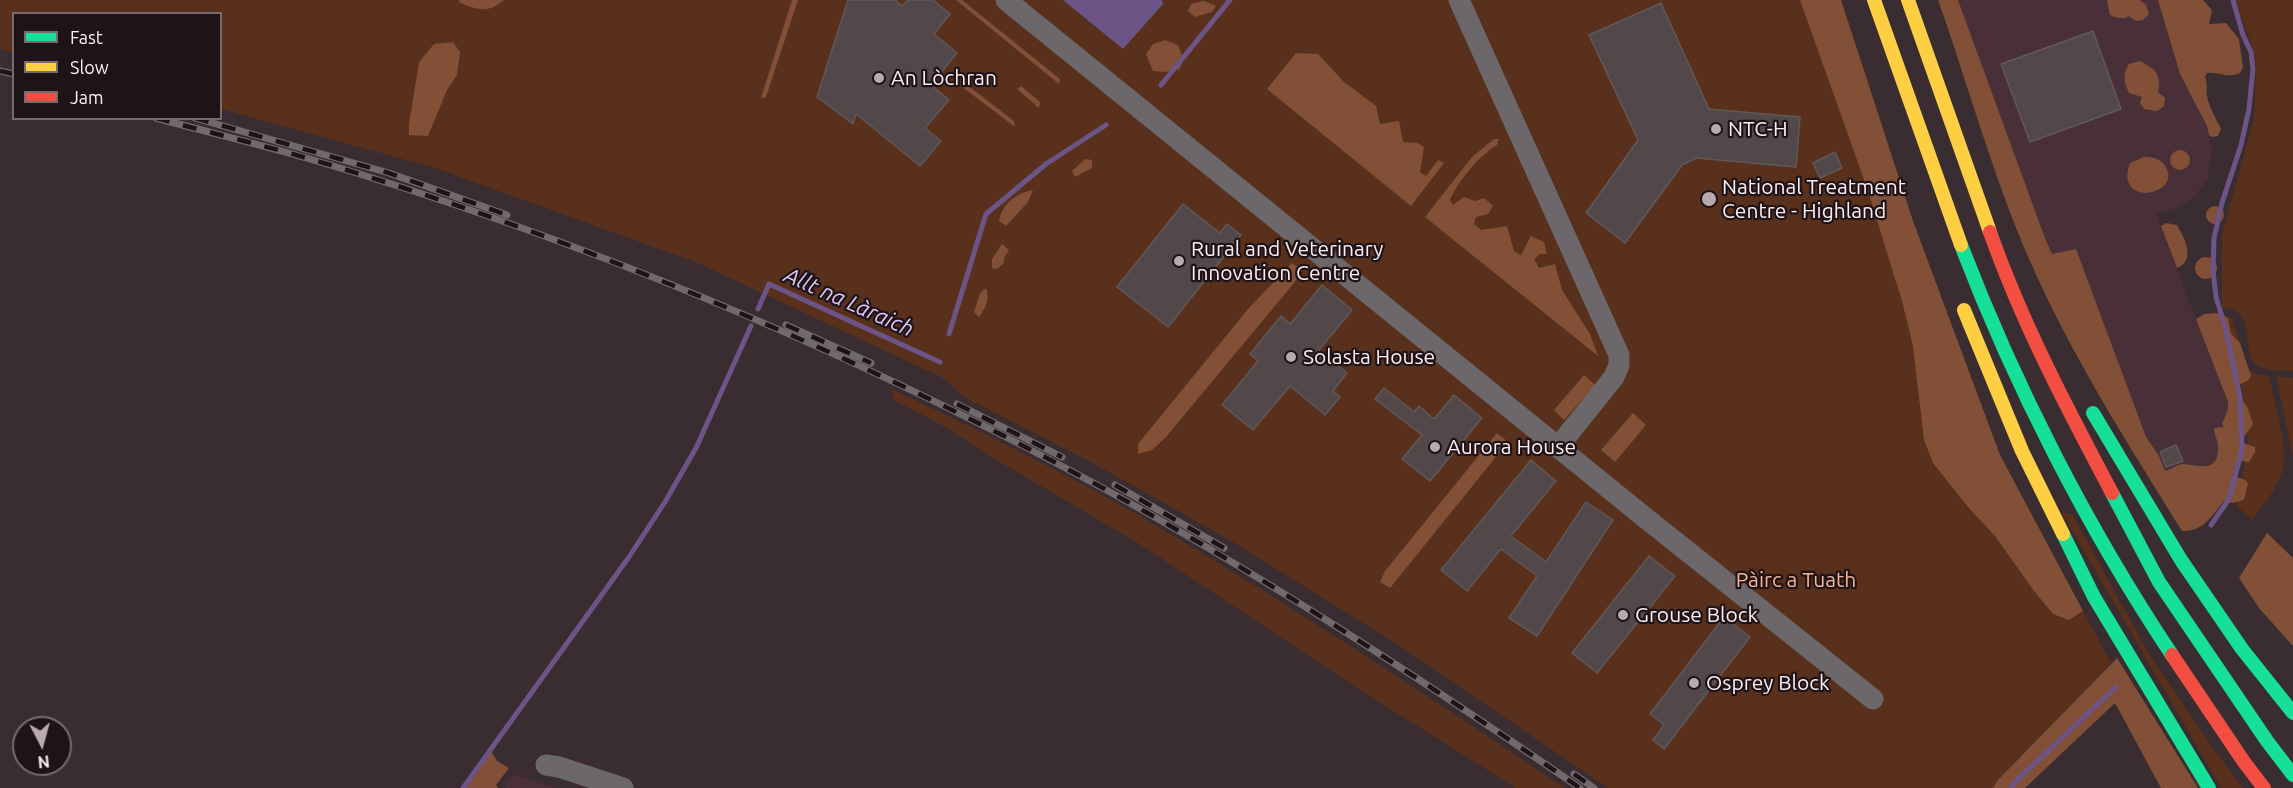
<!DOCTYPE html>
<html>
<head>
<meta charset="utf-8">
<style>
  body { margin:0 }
  #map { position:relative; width:2293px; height:788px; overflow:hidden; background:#392d31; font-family:Ubuntu,sans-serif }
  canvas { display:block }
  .legend { position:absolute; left:12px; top:12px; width:210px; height:108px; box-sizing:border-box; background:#1e1418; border:2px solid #776b6f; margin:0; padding:8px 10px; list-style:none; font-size:18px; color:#fcedf1 }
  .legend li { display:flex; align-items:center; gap:12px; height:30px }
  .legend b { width:30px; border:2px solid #776b6f }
  .north { position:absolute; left:12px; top:716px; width:60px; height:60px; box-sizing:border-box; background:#1e1418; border:2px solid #776b6f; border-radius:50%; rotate:174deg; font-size:16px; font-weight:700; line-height:24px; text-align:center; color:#fcedf1 }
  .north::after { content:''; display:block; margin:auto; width:21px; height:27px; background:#b8aaae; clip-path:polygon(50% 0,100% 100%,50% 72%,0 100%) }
</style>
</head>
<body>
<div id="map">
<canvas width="2293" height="788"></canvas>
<ul class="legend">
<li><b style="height:8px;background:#16e098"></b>Fast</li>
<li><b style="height:8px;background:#ffcf43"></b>Slow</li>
<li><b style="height:8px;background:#f24e42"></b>Jam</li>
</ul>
<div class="north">N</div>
</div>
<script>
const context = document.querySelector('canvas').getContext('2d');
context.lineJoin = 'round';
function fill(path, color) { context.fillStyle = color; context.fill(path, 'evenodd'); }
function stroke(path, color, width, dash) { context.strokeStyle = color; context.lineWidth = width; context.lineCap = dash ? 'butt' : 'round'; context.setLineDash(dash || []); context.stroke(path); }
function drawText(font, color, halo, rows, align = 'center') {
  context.font = font + ' Ubuntu,sans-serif'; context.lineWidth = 4.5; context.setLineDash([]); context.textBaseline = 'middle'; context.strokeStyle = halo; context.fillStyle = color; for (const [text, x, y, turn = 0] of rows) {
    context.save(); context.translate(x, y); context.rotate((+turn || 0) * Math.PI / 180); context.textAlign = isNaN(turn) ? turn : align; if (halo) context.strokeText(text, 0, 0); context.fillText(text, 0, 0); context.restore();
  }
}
const built = new Path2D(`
  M1958 0H2158L2180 74 2207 126 2212 150 2208 177 2195 197 2176 208 2156 214 2228 402 2230 451 2167 499 2147 466 2045 238Z
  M513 774 555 788H504Z`);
const green = new Path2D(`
  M0 0H1841L1913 221 2000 455 2111 663 1993 788H1608L1400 646 1228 539 1089 461 964 397 945 379 698 263 435 168 221 109 220 14H14L13 52 0 49Z
  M2236 0H2293V371C2280 370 2265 371 2254 364 2242 344 2255 308 2222 308V235L2254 119 2256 67 2253 50Z
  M2224 315 2232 318 2248 370 2258 374 2269 376C2274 402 2289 447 2282 472 2277 489 2262 506 2252 520L2237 506 2248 444 2242 387Z
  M2276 376 2293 378V453H2292Z
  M890 388C976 429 1062 471 1145 519 1288 603 1427 695 1565 788H1516L1374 699 1138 543 993 458 947 428 894 400Z
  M2062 513 2072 514 2149 654 2215 751 2243 788H2221Z`);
const forest = new Path2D(`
  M459 0H504C488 14 477 10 459 2Z
  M792 0H798L766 97 761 98Z
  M956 0H962L1060 79 1059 84Z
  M1800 0H1841L1913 221 2000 455 2083 611 2069 620 2053 614 2034 591 1995 536 1968 507 1933 463 1924 440 1913 346 1902 301 1867 188Z
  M1938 0H1958L2045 238 2052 254 2076 249 2146 437 2159 456 2165 471C2171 470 2177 464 2183 464 2198 465 2219 474 2218 447 2218 440 2214 435 2214 428L2224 427 2222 424 2228 409V402L2196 319 2204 314 2217 313 2228 318 2231 334 2240 343 2251 376 2249 380 2236 386C2237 398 2244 399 2248 409 2250 414 2251 419 2253 424L2244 437 2239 439 2240 442 2255 447V452L2249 462 2241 461 2232 475 2245 480 2248 483 2244 500 2232 503 2224 501C2212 515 2204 532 2182 531 2128 444 2071 355 2030 261 1993 177 1969 87 1938 0Z
  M2107 0H2140L2146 5 2149 14 2143 20 2136 21 2129 16C2122 20 2118 18 2110 15Z
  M2158 0H2203L2212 10 2209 24 2226 23 2239 39 2243 68 2240 73C2227 79 2219 71 2207 73L2205 77C2208 84 2206 89 2207 96 2208 104 2217 122 2221 128L2218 136 2212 137 2209 135 2207 126 2180 74Z
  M1204 1 1216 6 1212 12 1195 17 1188 11 1191 4Z
  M1165 40 1178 45 1183 58 1180 69 1165 72 1153 71 1146 54 1153 44Z
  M453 42 460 52 457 75 447 90 428 136 409 135V124L419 62 434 44Z
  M1296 53 1318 54 1343 81 1376 106 1380 124 1399 121 1403 142 1417 143 1424 147 1420 172 1426 176 1438 160 1444 163 1411 206 1267 89Z
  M2140 61C2155 69 2162 74 2158 92L2165 98 2164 106 2157 111 2144 109 2140 103 2142 97 2129 93C2124 82 2122 75 2129 64Z
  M966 84 1014 121 1015 127 961 86Z
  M1021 86 1040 102 1039 108 1017 89Z
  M1494 139H1499L1497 145C1480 155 1458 181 1450 200L1453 205 1464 197 1475 201 1484 198 1493 206 1488 214 1476 217 1474 224 1481 230 1507 226 1514 251 1521 255 1531 236 1544 242 1547 254H1540L1534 259 1539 268 1555 264 1562 290 1590 334 1598 356 1425 217 1472 157Z
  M2170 160a10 10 0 1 1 20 0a10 10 0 1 1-20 0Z
  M2144 157C2154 157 2163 159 2167 170 2178 196 2114 207 2130 163Z
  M1085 159 1092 160V168L1075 177 1072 171Z
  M1033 190 1028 202 1006 226 999 221C1002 204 1016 193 1033 190Z
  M2206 215a9 9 0 1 1 18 0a9 9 0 1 1-18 0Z
  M2166 223 2177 225C2185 239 2196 260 2177 268L2161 226Z
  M1002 244 1009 250 1004 258V263L997 269 992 268V259Z
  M2195 268a11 11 0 1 1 22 0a11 11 0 1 1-22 0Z
  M1292 263 1302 271 1294 283 1166 437 1152 450 1138 454V444L1248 309Z
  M986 288C990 300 986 307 979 317L974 312 980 293Z
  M1584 375 1595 385 1564 420 1554 410Z
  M1633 413 1646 425 1615 462 1601 450Z
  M1497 433 1508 442 1390 588 1380 582 1385 571Z
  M2267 533 2293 558V646L2259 608 2239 578Z
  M2117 658 2198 788H2161L2115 703 2025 788H1993L1997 781Z
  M491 751 497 761 509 768 496 785 498 788H465Z`);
const water = new Path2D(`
  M1063 0H1162L1163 4 1123 49Z`);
const stream = new Path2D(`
  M1161 85 1230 0
  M758 309 769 284 940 362
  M949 334 986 214 1046 164 1106 125
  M2211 525 2229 499 2242 450 2240 397 2226 330 2216 297 2213 270 2214 238 2222 203 2241 145 2249 109 2253 69 2251 52 2243 35 2233 0
  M463 788 629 557 665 502 696 448 751 326
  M2011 788 2017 780 2116 687`);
const building = new Path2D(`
  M848 0H895L902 6 908 0H933L950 14 934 34 957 53 931 85 949 100 925 128 941 141 920 166 856 114 853 124 817 97Z
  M1661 3 1709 109 1800 117 1796 167 1696 158 1682 165 1625 243 1586 213 1638 140 1589 35Z
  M2093 31 2121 109 2030 142 2001 64Z
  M1835 152 1842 168 1820 178 1813 163Z
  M1183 204 1220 233 1227 224 1241 235 1168 327 1117 287Z
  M1322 285 1352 310 1319 350 1347 373 1333 391 1340 397 1325 415 1290 386 1253 430 1222 405 1258 361 1250 354 1281 316 1290 324Z
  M1384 388 1414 412 1419 406 1434 419 1454 395 1482 418 1430 481 1402 459 1422 435 1375 399Z
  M2176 445 2183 461 2166 467 2160 452Z
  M1531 460 1556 481 1511 536 1546 562 1586 502 1613 520 1537 636 1509 618 1537 576 1501 549 1467 591 1441 570Z
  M1649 556 1675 576 1597 673 1572 653Z
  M1724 617 1750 637 1664 749 1653 740 1664 725 1650 714Z`);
const street = new Path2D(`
  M1006 0 1648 520 1873 699
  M1459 0 1619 355V365L1614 377 1558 447
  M546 765 559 767 623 788`);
const fast = new Path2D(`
  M1961 245C2015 386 2088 529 2172 655
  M2093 413 2181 560 2242 649 2293 713
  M2112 493 2159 582 2267 741 2293 775
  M2063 534 2094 597 2209 788`);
const slow = new Path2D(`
  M1874 0 1961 245
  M1908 0 1990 232
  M1964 310 2022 451 2063 534`);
const jam = new Path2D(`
  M1990 232C2022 323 2067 408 2112 493
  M2172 655 2244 762 2264 788`);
const rail = new Path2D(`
  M0 71 14 74
  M156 118C207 132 259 144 310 159 578 238 841 347 1088 480 1258 572 1420 678 1580 788
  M195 118 389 173 507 215
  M786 325 871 363
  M957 404 1062 457
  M1115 485 1224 548
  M1574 774 1594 788`);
const markers = [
  [879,78,6,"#b8aaae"],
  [1716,129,6,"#b8aaae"],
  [1709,199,8,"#b8aaae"],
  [1179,261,6,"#b8aaae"],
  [1291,357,6,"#b8aaae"],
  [1435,447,6,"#b8aaae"],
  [1623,615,6,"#b8aaae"],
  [1694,683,6,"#b8aaae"]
];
const poiNames = [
  ["An Lòchran",891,78],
  ["NTC-H",1728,129],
  ["National Treatment",1722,187],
  ["Centre - Highland",1722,211],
  ["Rural and Veterinary",1191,249],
  ["Innovation Centre",1191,273],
  ["Solasta House",1303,357],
  ["Aurora House",1447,447],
  ["Grouse Block",1635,615],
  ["Osprey Block",1706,683]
];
const parkNames = [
  ["Pàirc a Tuath",1796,580]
];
const waterNames = [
  ["Allt na Làraich",849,302,24]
];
fill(built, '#492f38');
fill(green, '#58301b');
fill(forest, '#825036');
fill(water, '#6c5586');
stroke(stream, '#6c5586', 5);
fill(building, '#534849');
stroke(building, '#625759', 1.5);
stroke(street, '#6b676a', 21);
stroke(fast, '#16e098', 14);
stroke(slow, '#ffcf43', 14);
stroke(jam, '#f24e42', 14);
stroke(rail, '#716a6d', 7);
stroke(rail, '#1e1418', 4.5, [14]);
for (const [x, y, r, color] of markers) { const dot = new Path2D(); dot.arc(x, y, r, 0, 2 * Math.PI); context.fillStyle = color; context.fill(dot); stroke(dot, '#1e1418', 2); }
drawText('21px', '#fcedf1', '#1e1418', poiNames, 'left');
drawText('21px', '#f9b491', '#1e1418', parkNames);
drawText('italic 22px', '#dcc7f8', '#1e1418', waterNames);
</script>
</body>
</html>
